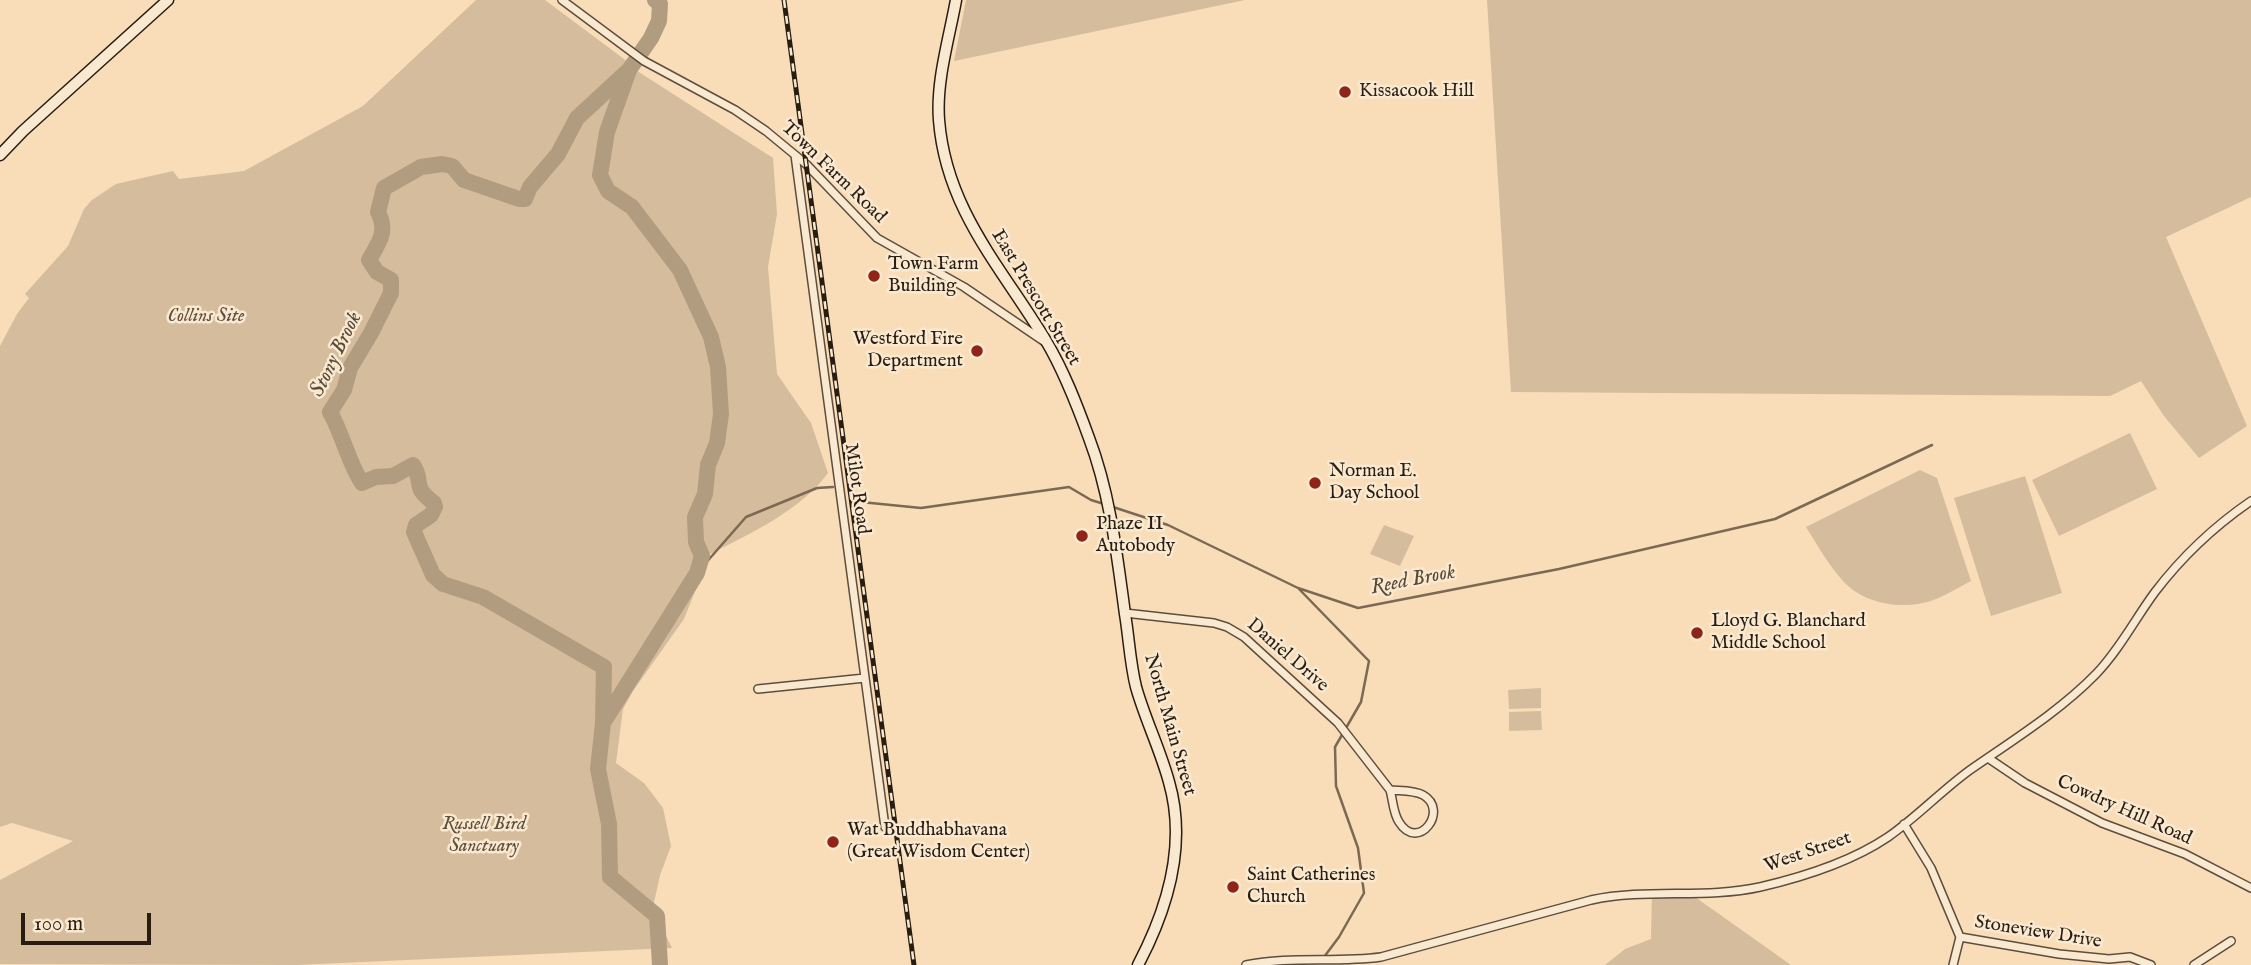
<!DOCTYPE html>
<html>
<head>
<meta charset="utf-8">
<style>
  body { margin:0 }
  #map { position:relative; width:2251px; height:965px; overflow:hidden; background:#f8ddb8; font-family:"IM FELL English",serif }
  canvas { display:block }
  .scale { position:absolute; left:21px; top:913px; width:130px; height:32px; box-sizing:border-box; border:4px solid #291d12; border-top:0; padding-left:9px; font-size:21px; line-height:24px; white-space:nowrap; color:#291d12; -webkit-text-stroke:5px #fae9d1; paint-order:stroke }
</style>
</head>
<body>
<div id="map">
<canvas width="2251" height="965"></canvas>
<div class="scale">100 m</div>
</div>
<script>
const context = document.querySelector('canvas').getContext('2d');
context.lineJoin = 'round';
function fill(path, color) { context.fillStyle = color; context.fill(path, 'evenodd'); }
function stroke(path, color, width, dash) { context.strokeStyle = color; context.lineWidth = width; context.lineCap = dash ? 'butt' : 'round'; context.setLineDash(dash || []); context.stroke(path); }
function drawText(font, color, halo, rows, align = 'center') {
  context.font = font + ' "IM FELL English",serif'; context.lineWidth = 5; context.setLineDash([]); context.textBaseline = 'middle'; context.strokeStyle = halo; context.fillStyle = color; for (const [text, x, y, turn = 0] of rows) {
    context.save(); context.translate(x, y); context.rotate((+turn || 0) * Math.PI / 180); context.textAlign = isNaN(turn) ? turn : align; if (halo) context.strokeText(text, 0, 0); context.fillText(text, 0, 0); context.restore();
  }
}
const green = new Path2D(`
  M476 0H545L632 65 631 67 773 158 777 214 768 267 777 374 811 423 828 473C801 510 750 534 710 554L684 619 633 691 623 709 616 763 644 783 663 808 671 846 660 875 650 921 664 932 672 948 296 965 0 964V880L73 841 12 823 0 827V346L17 314 29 298 25 294 68 246 84 209 92 200 116 184 173 171 179 179 244 171 363 106Z
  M966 0H1245L954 61Z
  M1487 0H2251V197L2166 237 2247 426 2199 458 2164 416 2141 381 2110 396 1511 392Z
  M2130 433 2157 489 2059 536 2032 480Z
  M1920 470 1937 478 1971 581C1959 587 1948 594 1936 599 1907 611 1865 605 1844 582 1829 566 1818 546 1806 527Z
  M2025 476 2062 593 1991 616 1954 498Z
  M1384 525 1414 536 1400 566 1370 554Z
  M1541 688V708L1509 709 1508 690Z
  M1541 711 1542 730 1509 731V712Z
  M1688 892 1791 965H1605L1625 949 1651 939 1652 893Z`);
const stream = new Path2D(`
  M861 502 921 508 1069 487 1091 500 1104 504
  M1113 507 1168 525 1298 588 1358 608 1559 569 1775 519 1932 445
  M697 573 746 517 817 488 833 487
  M1299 589 1369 661 1361 702 1335 747 1336 786 1358 848 1364 893 1339 937 1324 957`);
const river = new Path2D(`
  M655 0 660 4 659 21 651 38 629 70 607 132 600 175 608 191 632 207 680 270 711 337 718 367 721 414 717 443 708 465 705 494 695 517 696 542 702 556 697 573 603 723 598 769 609 824 610 877 657 916 660 965
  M603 723 604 667 483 597 443 584 433 575 414 532 416 525 431 515 435 507 434 503C410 485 425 483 413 465L393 476 376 477 362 483C348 462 343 435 330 412L344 390 350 368 371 333 391 293V280L377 272 369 260C379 242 388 232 378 212L384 188 421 167 442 164 452 166 464 180 519 199H525L530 187 558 154 577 118 629 70`);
const minor = new Path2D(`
  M562 0 644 61 735 110 766 131 806 164 877 238 964 287 1048 344
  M795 155 885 827
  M1125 613 1214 623 1227 627 1244 637 1338 723 1390 790C1401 791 1414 790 1423 795 1450 810 1418 853 1399 822 1393 813 1393 800 1390 790
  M758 689 865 678
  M1988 758 2025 783 2102 823 2185 854 2251 888
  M1904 824 1931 868 1960 937 2059 954 2109 959 2130 957 2151 965
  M1246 965C1290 956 1336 963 1381 957L1591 900C1647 888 1705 899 1760 887 1803 877 1851 862 1888 837 1917 817 1941 791 1970 770 2013 740 2060 711 2096 674 2120 649 2135 619 2155 592 2181 558 2216 525 2251 501
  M1953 965 1960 937
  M2194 965 2231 941`);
const secondary = new Path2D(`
  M956 0C949 39 936 81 939 120 946 210 1002 268 1046 341 1064 371 1077 405 1089 438 1110 493 1117 555 1125 614 1129 638 1130 663 1136 687 1145 719 1160 749 1169 782 1187 844 1167 910 1138 965
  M0 155 23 131 168 0`);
const rail = new Path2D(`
  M784 0 914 965`);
const markers = [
  [1345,92,7,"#8f2418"],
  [874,276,7,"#8f2418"],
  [977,351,7,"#8f2418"],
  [1315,483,7,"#8f2418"],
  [1082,536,7,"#8f2418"],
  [1697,633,7,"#8f2418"],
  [833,842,7,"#8f2418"],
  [1233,887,7,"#8f2418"]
];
const poiNames = [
  ["Kissacook Hill",1359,92],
  ["Town Farm",888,265],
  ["Building",888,287],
  ["Westford Fire",963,340,"right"],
  ["Department",963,362,"right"],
  ["Norman E.",1329,472],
  ["Day School",1329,494],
  ["Phaze II",1096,525],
  ["Autobody",1096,547],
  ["Lloyd G. Blanchard",1711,622],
  ["Middle School",1711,644],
  ["Wat Buddhabhavana",847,831],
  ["(Great Wisdom Center)",847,853],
  ["Saint Catherines",1247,876],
  ["Church",1247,898]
];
const streetNames = [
  ["Town Farm Road",833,173,44],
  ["East Prescott Street",1035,298,59],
  ["Milot Road",856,489,82],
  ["Daniel Drive",1287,656,41],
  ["North Main Street",1169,725,74],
  ["Cowdry Hill Road",2124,811,24],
  ["West Street",1808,853,-19],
  ["Stoneview Drive",2038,933,9]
];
const parkNames = [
  ["Collins Site",206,317],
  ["Russell Bird",484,825],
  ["Sanctuary",484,847]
];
const waterNames = [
  ["Stony Brook",337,355,-64],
  ["Reed Brook",1413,581,-11]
];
fill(green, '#d5bc9c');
stroke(stream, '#7b6954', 2.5);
stroke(river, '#b29c80', 16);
stroke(minor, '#5d4d3c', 10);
stroke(secondary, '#291d12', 13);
stroke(minor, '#fae9d1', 7);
stroke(secondary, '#fae9d1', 10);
stroke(rail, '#291d12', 5);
stroke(rail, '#fae9d1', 2.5, [8]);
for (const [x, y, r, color] of markers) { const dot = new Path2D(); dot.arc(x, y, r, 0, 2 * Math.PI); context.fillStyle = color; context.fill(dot); stroke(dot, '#fae9d1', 2.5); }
drawText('19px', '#291d12', '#fae9d1', poiNames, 'left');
drawText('19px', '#291d12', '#fae9d1', streetNames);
drawText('italic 19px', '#5d4d3b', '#fae9d1', parkNames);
drawText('italic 21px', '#594938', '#fae9d1', waterNames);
</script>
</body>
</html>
